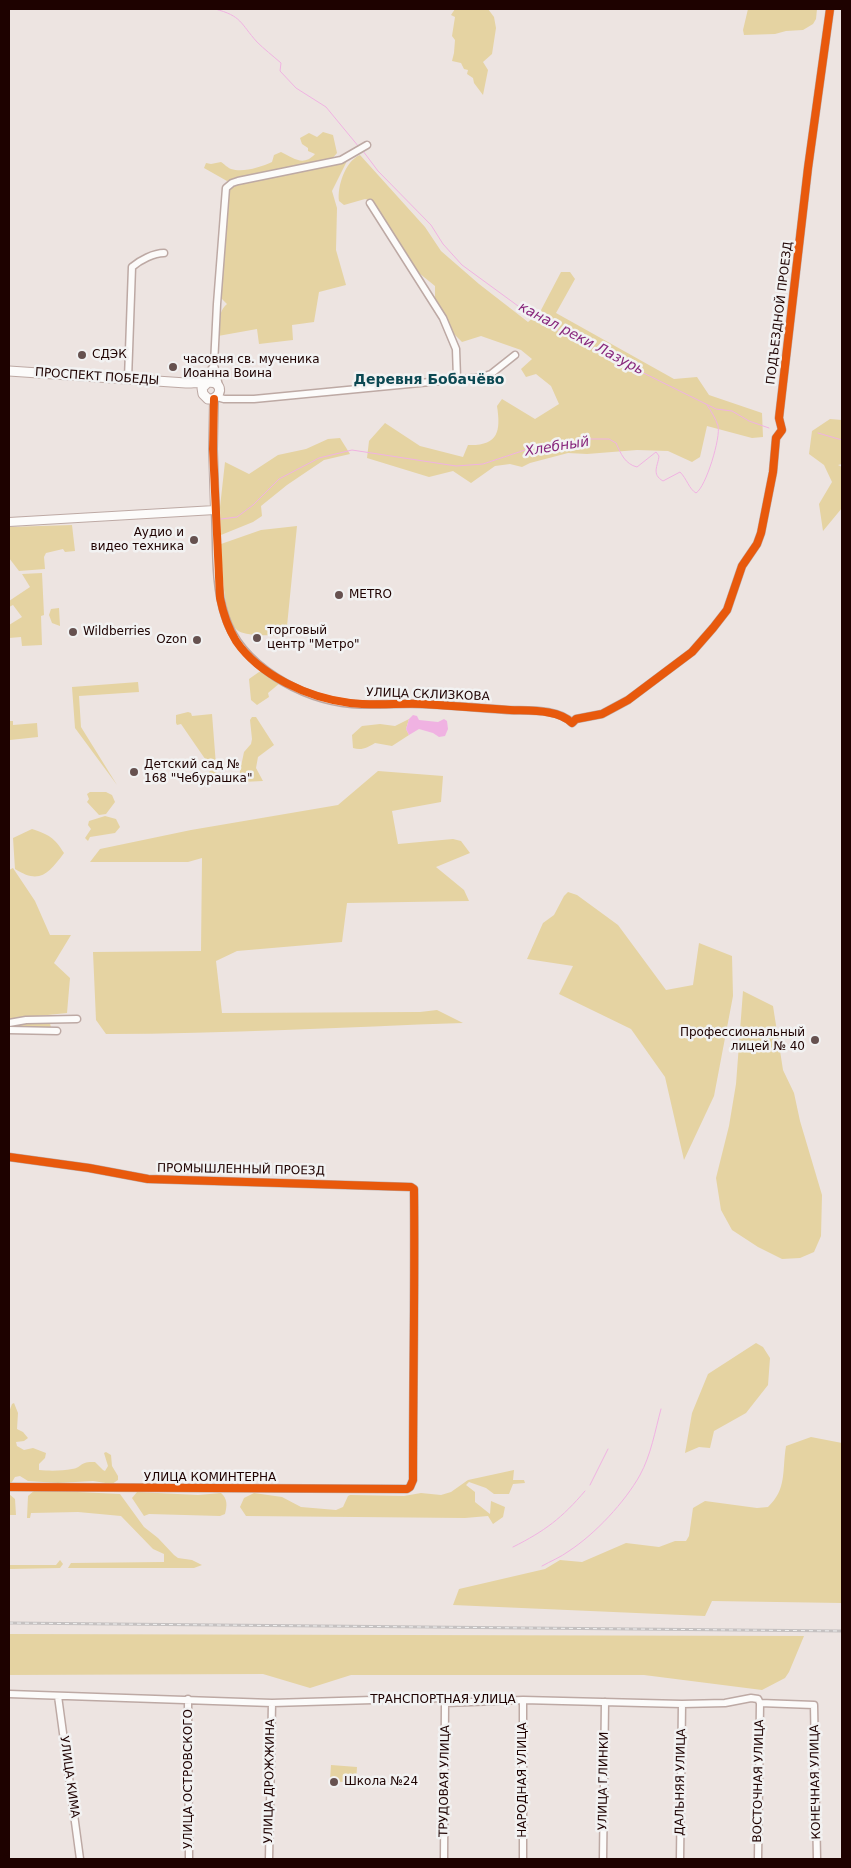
<!DOCTYPE html>
<html>
<head>
<meta charset="utf-8">
<style>
  body { margin:0 }
  #map { position:relative; width:851px; height:1868px; overflow:hidden; background:#ede4e1; font-family:"DejaVu Sans",sans-serif }
  canvas { display:block }
  .frame { position:absolute; inset:0; border:10px solid #1e0200; pointer-events:none }
</style>
</head>
<body>
<div id="map">
<canvas width="851" height="1868"></canvas>
<div class="frame"></div>
</div>
<script>
const context = document.querySelector('canvas').getContext('2d');
context.lineJoin = 'round';
function fill(path, color) { context.fillStyle = color; context.fill(path, 'evenodd'); }
function stroke(path, color, width, dash) { context.strokeStyle = color; context.lineWidth = width; context.lineCap = dash ? 'butt' : 'round'; context.setLineDash(dash || []); context.stroke(path); }
function drawText(font, color, halo, rows, align = 'center') {
  context.font = font + ' "DejaVu Sans",sans-serif'; context.lineWidth = 5; context.setLineDash([]); context.textBaseline = 'middle'; context.strokeStyle = halo; context.fillStyle = color; for (const [text, x, y, turn = 0] of rows) {
    context.save(); context.translate(x, y); context.rotate((+turn || 0) * Math.PI / 180); context.textAlign = isNaN(turn) ? turn : align; if (halo) context.strokeText(text, 0, 0); context.fillText(text, 0, 0); context.restore();
  }
}
const green = new Path2D(`
  M455 9H488L494 17 496 28 492 54 483 62 488 70 483 95 474 83 473 78 467 74 468 70 464 69 461 63 452 61 454 53 455 40 452 36 455 17 451 15Z
  M748 9H817L816 19 813 24 803 30 786 31 775 34 744 35 743 30Z
  M323 132 333 135 337 153 331 160 227 181 204 168 206 163 211 164 221 162C224 164 228 168 231 169 243 173 261 167 272 162L274 155 281 152C294 158 303 167 315 154L308 151V148L302 144 300 138 309 133 317 137Z
  M360 155 425 227 441 251 479 284 528 322 540 312 561 272H570L575 279 556 313 674 379 697 377 709 395 762 413 763 437 752 438 707 426 700 457 692 462 668 451 637 450 587 454 568 453 530 463 522 467 510 464 495 466 471 483 453 471 429 477 367 458 369 441 385 423 420 446 463 457 468 445C498 446 501 432 497 406L502 399 535 419 559 404 551 386 536 374 526 377 521 369 532 359 521 350 481 336 462 342 454 334 435 301V286L414 269 369 200 365 199 344 205 339 201C337 187 345 161 360 155Z
  M347 161 332 191 337 208 336 250 346 285 319 292 314 322 292 325 293 340 259 344 257 329 218 336C219 326 218 311 227 304L222 299 220 282 229 191 236 184Z
  M830 419 842 420V464L838 465 842 467V508L823 531 819 504 832 482 824 465 809 454 812 431Z
  M340 438 350 454 324 460 287 485 261 506 262 516 253 522 221 535 220 507 225 462 249 474 278 455 306 449 328 439Z
  M72 525 75 551 65 552 63 549 46 553 44 557 45 569 19 571 9 558V527Z
  M297 526 286 636C275 635 245 637 237 630 223 620 222 562 221 544L261 530Z
  M42 573 44 615 41 616 42 645 22 646 21 637 9 638V625L22 617 13 605 9 607V601L30 587 22 574Z
  M59 608 60 626 52 623 49 615 51 609Z
  M259 672H263L280 683 268 693 269 697 257 705 251 700 249 679Z
  M138 682 139 692 79 696 81 727 117 785 75 728 72 687Z
  M188 712 191 713 192 716 212 714 217 778 215 780 209 772 212 769 181 724 177 725 176 723V715Z
  M252 717H256L274 745 258 757 256 768 263 781 242 782 239 776 244 752 251 744 252 739 250 720Z
  M409 719 406 729 409 735 392 746 375 743C368 747 362 751 353 748L352 735 362 726 380 724 395 726Z
  M9 721H13V725L37 723 38 737 10 740Z
  M378 771 443 776 441 802 392 811 398 844 453 839 461 841 470 853 436 867 464 890 469 901 347 903 342 942 237 951 216 961 222 1013 420 1012 437 1010 463 1023C344 1027 225 1034 106 1034L96 1020 93 952 201 951 202 858 188 862H90L100 849 191 830 338 805Z
  M90 792H106L112 795 115 802 106 814 99 815 87 802 89 799 87 794Z
  M105 816 116 819 120 827 115 833 90 837 88 841 85 838 91 829 88 825 89 821Z
  M32 829C49 835 54 837 64 853 49 873 40 885 15 869L13 838Z
  M13 868 35 901 50 935H71L54 963 70 978 67 1013 9 1019V870Z
  M568 892 577 895 618 925 666 990 693 985 699 943 732 956 733 996 714 1096 684 1160 665 1077 631 1029 559 994 573 966 527 959 543 923 554 915 564 896Z
  M743 991 773 1006 783 1070 794 1093 800 1121 822 1195 821 1236 814 1252 800 1258 782 1259 758 1247 732 1230 721 1210 716 1178 729 1126 736 1084Z
  M24 1023H50L51 1028 9 1026Z
  M756 1343 763 1347 770 1358 768 1385 746 1413 714 1431 710 1448 699 1447 685 1453 692 1413 708 1374Z
  M14 1403 18 1413 17 1429 23 1432 28 1438 24 1441 16 1442 17 1446 24 1450 33 1448 46 1453 45 1458 39 1464V1470C49 1471 62 1471 72 1469 82 1468 79 1461 95 1462L103 1470 105 1471 108 1466 104 1453 106 1452 111 1455 112 1466 118 1476V1480L112 1484 93 1481 58 1483 28 1481 20 1476 15 1477 12 1482 9 1484V1412L12 1404Z
  M811 1437 842 1443V1603L712 1601 705 1616 453 1605 459 1589 545 1569 560 1560 582 1562 626 1543 659 1547 675 1541H686L689 1536 693 1508 705 1501 757 1508 768 1507C787 1489 782 1471 786 1446Z
  M514 1470 513 1480H524L525 1483 513 1484 509 1494H494L486 1488 469 1482 466 1485 475 1492V1502L490 1514 491 1501 505 1507 503 1517 493 1524 488 1516 465 1518 246 1516 240 1507 244 1498 254 1493 282 1497 301 1507 336 1510 343 1507 348 1496 350 1495 404 1496 421 1493 441 1495 451 1492 468 1480Z
  M35 1490 120 1494 144 1527 158 1538 174 1555 178 1558 192 1560 202 1565 194 1568H68L71 1563 164 1562V1554L153 1549 121 1516 78 1512 31 1513 30 1518H27L28 1496Z
  M137 1492 198 1495 221 1493C228 1499 227 1506 225 1514L220 1516 149 1514 144 1516 132 1498Z
  M9 1494 15 1499 16 1515H9Z
  M60 1560 63 1564 60 1568 9 1569V1565H56Z
  M9 1634 804 1636 789 1672 785 1678 762 1690 644 1675H351L310 1688 263 1674 9 1675Z
  M331 1765 357 1767 356 1783 330 1781Z`);
const water = new Path2D(`
  M413 715 417 716 419 720 438 722 444 719 447 721 448 729 445 736 439 737 433 733 419 729 409 735 406 729 409 719Z`);
const stream = new Path2D(`
  M215 9C242 16 240 23 257 42 264 49 273 56 281 63L280 71 296 88 326 107 359 147
  M363 151 378 171 431 225 443 244 462 265 529 314 565 334 716 409 732 411 749 421 769 428
  M818 433 842 440
  M221 519 237 517 253 505 279 479 319 458 352 450 456 466 483 464 525 450 590 439H609L616 443C621 454 625 464 637 467L656 452 659 456C658 466 651 474 663 481L680 472C687 479 689 489 696 493 706 487 721 437 718 426 716 419 711 411 707 405
  M590 1485 608 1449
  M513 1547C545 1531 562 1518 585 1491
  M542 1566C551 1561 561 1557 569 1551 595 1534 625 1502 640 1475 651 1455 655 1431 661 1409`);
const minor = new Path2D(`
  M370 203 443 318 456 349 457 378
  M128 379 132 267C140 260 154 253 164 253
  M208 382 209 373 214 365
  M219 386 214 365 217 304 226 188 232 183 238 181 341 160 367 145
  M217 397 224 399H254L482 377 491 374 515 355
  M215 510C217 545 214 583 225 616 241 666 301 699 352 704 374 706 397 703 420 704 449 705 478 708 507 710 527 711 558 708 572 723L576 719 602 714 628 700 692 652 713 628 727 610 742 566 757 544 761 533 773 472 776 438 782 430 779 418 808 168 830 9
  M9 1023 26 1020 77 1019
  M9 1030 57 1031
  M9 1157 89 1168 148 1179 411 1187 414 1189C415 1286 413 1383 413 1480L410 1487 407 1489 9 1487
  M9 1694 272 1703 440 1698 445 1703 523 1700 682 1704 725 1703 751 1698 758 1699 760 1703 814 1705 817 1859
  M58 1696 80 1859
  M188 1699 189 1859
  M523 1700V1859
  M269 1859 272 1703
  M444 1859 445 1703
  M603 1859 605 1702
  M680 1859 682 1704
  M758 1859 760 1703`);
const tertiary = new Path2D(`
  M9 522 215 510 213 449 214 399`);
const secondary = new Path2D(`
  M9 371 186 383C192 383 211 381 215 383 225 389 217 400 208 399L203 394 202 388 207 383`);
const rail = new Path2D(`
  M9 1623 842 1631`);
const cycleway = new Path2D(`
  M214 399 213 449 220 598C223 613 228 628 236 641 260 676 309 698 350 703 374 706 399 703 423 704 452 706 481 708 510 710 529 711 558 709 572 723L576 719 602 714 628 700 692 652 713 628 727 610 742 566 757 544 761 533 773 472 776 438 782 430 779 418 808 168 830 9
  M9 1157 89 1168 148 1179 411 1187 414 1189C415 1286 413 1383 413 1480L410 1487 407 1489 9 1487`);
const markers = [
  [82,355,5,"#66514f"],
  [173,367,5,"#66514f"],
  [194,540,5,"#66514f"],
  [339,595,5,"#66514f"],
  [73,632,5,"#66514f"],
  [257,638,5,"#66514f"],
  [197,640,5,"#66514f"],
  [134,772,5,"#66514f"],
  [815,1040,5,"#66514f"],
  [334,1782,5,"#66514f"]
];
const streetNames = [
  ["ПОДЪЕЗДНОЙ ПРОЕЗД",780,313,-83],
  ["ПРОСПЕКТ ПОБЕДЫ",97,377,4],
  ["УЛИЦА СКЛИЗКОВА",428,695,2],
  ["ПРОМЫШЛЕННЫЙ ПРОЕЗД",241,1170,1],
  ["УЛИЦА КОМИНТЕРНА",210,1478],
  ["ТРАНСПОРТНАЯ УЛИЦА",443,1700],
  ["УЛИЦА КИМА",69,1777,82],
  ["УЛИЦА ОСТРОВСКОГО",189,1779,-90],
  ["НАРОДНАЯ УЛИЦА",523,1780,-90],
  ["УЛИЦА ДРОЖЖИНА",270,1781,-89],
  ["ТРУДОВАЯ УЛИЦА",445,1781,-89],
  ["УЛИЦА ГЛИНКИ",604,1781,-89],
  ["ВОСТОЧНАЯ УЛИЦА",759,1781,-89],
  ["ДАЛЬНЯЯ УЛИЦА",681,1782,-89],
  ["КОНЕЧНАЯ УЛИЦА",816,1782,-91]
];
const poiNames = [
  ["СДЭК",92,355],
  ["часовня св. мученика",183,360],
  ["Иоанна Воина",183,374],
  ["Аудио и",184,533,"right"],
  ["видео техника",184,547,"right"],
  ["METRO",349,595],
  ["торговый",267,631],
  ["центр \"Метро\"",267,645],
  ["Wildberries",83,632],
  ["Ozon",187,640,"right"],
  ["Детский сад №",144,765],
  ["168 \"Чебурашка\"",144,779],
  ["Профессиональный",805,1033,"right"],
  ["лицей № 40",805,1047,"right"],
  ["Школа №24",344,1782]
];
const waterNames = [
  ["канал реки Лазурь",581,339,28],
  ["Хлебный",557,447,-9]
];
const neighbourhoodNames = [
  ["Деревня Бобачёво",429,380]
];
fill(green, '#e5d3a2');
fill(water, '#f0b2e2');
stroke(stream, '#f0b2e2', 1);
stroke(minor, '#bda9a4', 9);
stroke(tertiary, '#bda9a4', 10);
stroke(secondary, '#bda9a4', 11);
stroke(minor, '#fcfbfa', 6);
stroke(tertiary, '#fcfbfa', 8);
stroke(secondary, '#fcfbfa', 9);
stroke(rail, '#c5c1c1', 3);
stroke(rail, '#f2f2f2', 1, [4]);
stroke(cycleway, '#e8590c', 8);
for (const [x, y, r, color] of markers) { const dot = new Path2D(); dot.arc(x, y, r, 0, 2 * Math.PI); context.fillStyle = color; context.fill(dot); stroke(dot, '#f2f2f2', 2); }
drawText('12px', '#1e0200', '#f2f2f2', streetNames);
drawText('12px', '#1e0200', '#f2f2f2', poiNames, 'left');
drawText('italic 14px', '#88287d', '#f2f2f2', waterNames);
drawText('bold 14px', '#0b4852', '#f2f2f2', neighbourhoodNames);
</script>
</body>
</html>
